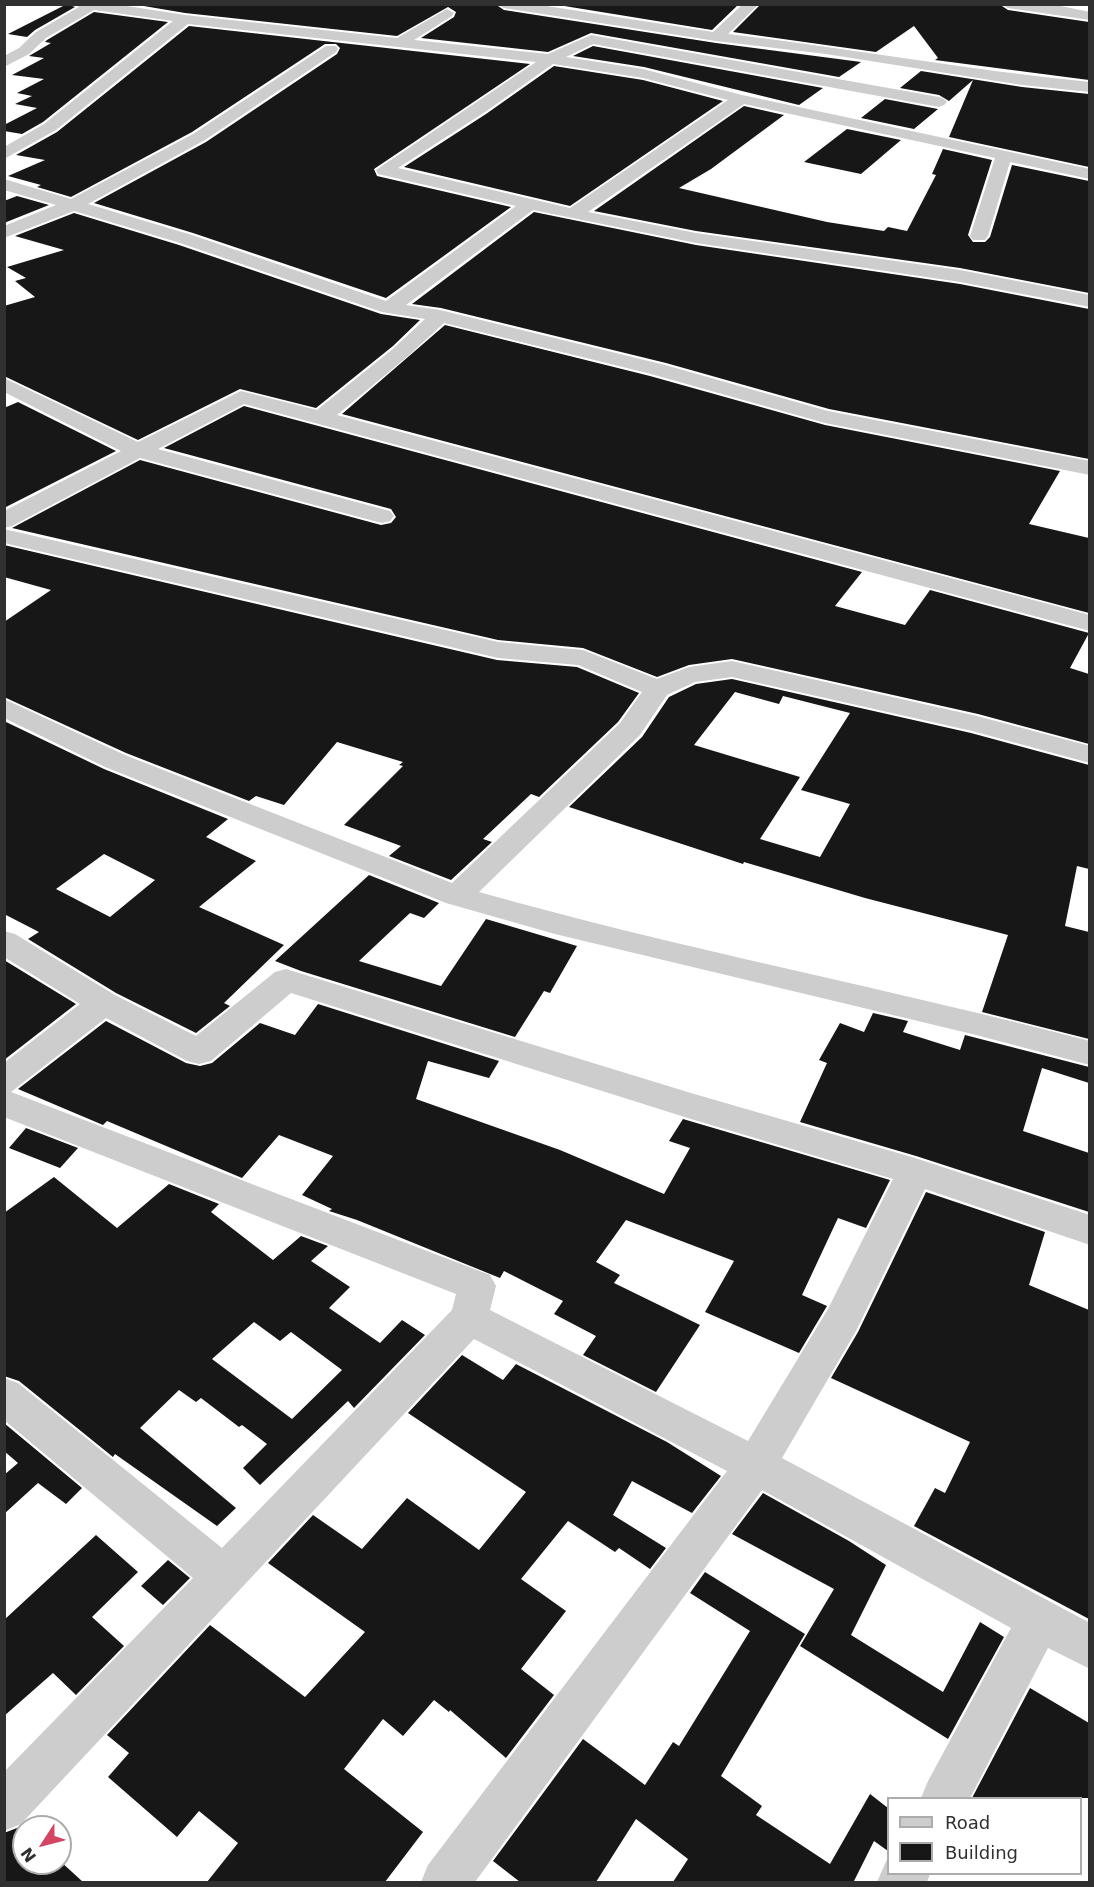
<!DOCTYPE html>
<html>
<head>
<meta charset="utf-8">
<style>
  body { margin:0 }
  #map { position:relative; width:1094px; height:1887px; overflow:hidden; background:#fff; font-family:"DejaVu Sans",sans-serif }
  canvas { display:block }
  .frame { position:absolute; inset:0; border:6px solid #303030; pointer-events:none }
  .legend { position:absolute; left:887px; top:1797px; width:195px; height:78px; box-sizing:border-box; background:#fff; border:2px solid #acacac; margin:0; padding:8px 10px; list-style:none; font-size:18px; color:#303030 }
  .legend li { display:flex; align-items:center; gap:12px; height:30px }
  .legend b { width:30px; border:2px solid #acacac }
  .north { position:absolute; left:12px; top:1815px; width:60px; height:60px; box-sizing:border-box; background:#fff; border:2px solid #acacac; border-radius:50%; rotate:234deg; font-size:16px; font-weight:700; line-height:24px; text-align:center; color:#303030 }
  .north::after { content:''; display:block; margin:auto; width:21px; height:27px; background:#d44564; clip-path:polygon(50% 0,100% 100%,50% 72%,0 100%) }
</style>
</head>
<body>
<div id="map">
<canvas width="1094" height="1887"></canvas>
<div class="frame"></div>
<ul class="legend">
<li><b style="height:8px;background:#cdcdcd"></b>Road</li>
<li><b style="height:16px;background:#171717"></b>Building</li>
</ul>
<div class="north">N</div>
</div>
<script>
const context = document.querySelector('canvas').getContext('2d');
context.lineJoin = 'round';
function fill(path, color) { context.fillStyle = color; context.fill(path, 'evenodd'); }
const building = new Path2D(`
  M67 4 75 7 35 30 27 37 8 34Z
  M132 4H495L504 10 716 43 861 62 839 77 591 33 548 52 421 38 454 17 456 12 448 7 397 36 185 13Z
  M552 4H739L712 30Z
  M761 4H999L1008 10 1089 22V80L935 60 938 58 914 26 876 52 733 32Z
  M94 12 168 22 43 122 22 134 4 131V125L37 108 15 104 32 96 17 93 44 79 12 75 44 58 29 56 51 43 45 42 47 40Z
  M189 26 530 64 374 169 377 176 511 207 386 298 193 233 94 203 206 142 337 54 340 48 336 44H325L192 132 71 197 37 187 41 185 8 176 45 160 16 155 57 132Z
  M593 46 823 88 799 105 644 67 573 56Z
  M554 66 643 80 723 101 570 206 404 167 486 114Z
  M921 71 1022 87 1089 94V167L949 137 973 80 949 101 939 95 900 88Z
  M885 99 938 109 914 129 861 118Z
  M744 106 784 115 711 169 679 188 827 222 884 231 888 227 907 231 936 175 932 174 943 149 992 160 968 235 973 242H985L990 237 1012 165 1089 181V293L960 268 696 231 594 211Z
  M847 129 901 140 861 174 804 162Z
  M17 196 49 205 4 223V201Z
  M534 212 696 245 960 284 1089 309V459L829 409 666 363 441 308 412 304Z
  M74 213 179 245 381 314 420 320 393 346 316 408 240 389 138 440 4 376V306L35 297 15 281 26 278 7 267 64 250 15 236Z
  M445 325 650 376 825 425 1060 471 1029 524 1089 538V613L342 414Z
  M18 402 116 451 4 508V408Z
  M244 406 862 572 835 606 905 625 930 590 1089 633 1070 668 1089 674V744L978 714 732 659 689 665 657 677 583 648 498 640 12 528 140 460 381 525 391 523 396 517 391 509 164 448Z
  M4 545 497 660 577 667 639 693 618 722 539 797 531 794 483 839 492 842 451 880 389 856 401 846 344 825 403 766 399 765 403 762 337 742 284 805 256 796 249 801 126 753 4 697V622L51 590 4 577Z
  M732 679 971 733 1089 765V869L1077 866 1065 926 1089 932V1039L982 1012 1008 935 865 898 744 862 743 864 569 807 642 737 669 697 696 684ZM735 692 779 704 783 696 850 713 801 790 850 804 820 857 760 839 800 777 694 745Z
  M4 721 104 769 228 819 206 837 256 861 199 907 284 945 224 1003 230 1006 196 1033 116 993 28 939 39 932 4 914ZM104 854 155 880 110 917 56 889Z
  M369 875 439 903 424 918 410 913 359 961 441 986 486 919 577 946 550 993 544 991 515 1037 301 971 275 961Z
  M4 960 76 1004 4 1060Z
  M318 1004 499 1061 489 1078 428 1061 416 1099 560 1150 664 1194 690 1148 669 1141 683 1119 890 1180 866 1228 838 1218 802 1295 827 1306 799 1353 705 1312 734 1261 626 1220 596 1262 620 1275 614 1283 700 1325 656 1392 583 1355 596 1336 554 1314 563 1301 504 1271 500 1278 357 1220 329 1211 332 1209 302 1195 333 1156 279 1135 242 1178 107 1121 103 1125 18 1089 106 1021 186 1063 200 1066 212 1063 260 1023 295 1035Z
  M873 1013 908 1021 903 1032 960 1050 965 1035 1089 1067V1083L1042 1068 1023 1131 1089 1153V1212L916 1156 800 1122 827 1063 819 1060 840 1023 864 1032Z
  M26 1128 78 1148 60 1168 9 1148Z
  M54 1177 117 1228 169 1184 219 1204 211 1212 273 1260 301 1236 328 1246 311 1261 350 1287 329 1308 380 1343 402 1320 425 1335 354 1408 348 1401 260 1485 243 1468 267 1444 242 1425 239 1427 201 1398 196 1402 179 1390 140 1428 236 1508 217 1526 115 1454 113 1457 19 1381 4 1376V1213ZM254 1322 280 1341 291 1332 342 1370 292 1419 212 1359Z
  M926 1192 1045 1232 1029 1285 1089 1310V1619L914 1526 935 1488 945 1493 970 1442 831 1378 858 1332Z
  M462 1355 503 1380 516 1364 667 1442 721 1476 692 1513 632 1481 613 1515 666 1548 650 1569 619 1548 615 1552 568 1521 521 1579 566 1611 521 1669 554 1695 506 1758 450 1710 449 1712 434 1700 403 1736 383 1719 344 1769 423 1832 385 1882H207L238 1843 199 1811 177 1837 108 1777 129 1753 107 1735 210 1625 305 1697 365 1632 268 1563 313 1515 362 1549 407 1498 479 1550 526 1492 408 1413Z
  M4 1423 82 1488 66 1504 38 1483 4 1514V1475L18 1463 4 1451Z
  M763 1493 849 1541 886 1565 851 1635 943 1692 980 1622 1004 1637 948 1739 800 1646 834 1589 732 1534Z
  M96 1535 138 1572 92 1617 124 1646 76 1695 53 1673 4 1716V1620Z
  M168 1560 190 1578 163 1605 141 1586Z
  M705 1572 805 1634 721 1776 762 1806 756 1815 830 1864 870 1794 888 1808V1851L874 1841 854 1881 857 1882H673L688 1859 636 1819 596 1882H520L493 1861 583 1739 645 1785 673 1742 679 1746 750 1631 690 1593Z
  M1030 1688 1089 1723V1798H972Z
  M22 1826 24 1827V1863H60V1861L83 1882H4V1833Z`);
const minor = new Path2D(`
  M75 4H114L185 15 397 38 447 9 454 13 452 16 414 40 548 54 591 35 939 97 944 99 947 102 944 105 939 107 593 44 566 57 643 69 742 95 1090 169V179L1010 162 988 236 985 240H973L970 236 995 158 744 104 588 212 696 233 960 270 1090 295V307L960 282 696 243 533 210 406 305 440 310 665 365 828 411 1090 461V475L825 423 651 374 444 323 408 356 337 415 1090 615V631L244 404 158 449 390 511 394 516 390 521 382 523 374 521 140 458 12 526 4 528V511L121 451 4 392V378L138 442 241 391 317 410 394 348 425 319 382 312 180 243 74 211 4 238V226L56 205 4 190V179L71 199 193 134 326 46H336L338 49 336 52 205 140 88 204 192 235 386 301 516 206 378 174 376 170 536 62 188 24 56 130 4 159V147L44 124 173 21 94 10 46 38 29 54 4 67V56L19 48 36 32 79 7ZM553 64 643 78 728 100 570 208 398 168 485 112Z
  M497 4H534L713 32 743 4H759L728 34C848 48 968 70 1090 82V92L1022 85 826 54 716 41 504 8Z
  M1001 4H1051L1090 12V20L1008 8Z
  M4 529 498 642 583 650 657 679 689 667 732 661 977 716 1090 746V763L972 731 732 677 695 682 667 695 640 735 479 892C681 949 887 988 1090 1041V1065L972 1034 555 934 446 903 105 767 4 718V699L125 755 452 883 620 723 642 692 578 665 498 658 4 543Z
  M4 931 15 934 115 995 196 1036 275 972 286 969 691 1093 915 1158 1090 1215V1245L925 1189 856 1331 782 1458 1090 1623V1669L1048 1648 970 1798H921L928 1781 1011 1628 762 1490 475 1882H421L428 1865 727 1471 474 1339 21 1824 4 1831V1772L193 1578 4 1420V1378L18 1383 222 1548 452 1310 456 1294 4 1117V1063L80 1004 4 957ZM291 993 691 1119 893 1179 828 1309 748 1441 490 1310 496 1286 490 1275 11 1092 106 1018 187 1061 199 1064 211 1061Z
  M888 1857V1874H930L927 1882H877Z`);
fill(building, '#171717');
fill(minor, '#cdcdcd');
</script>
</body>
</html>
